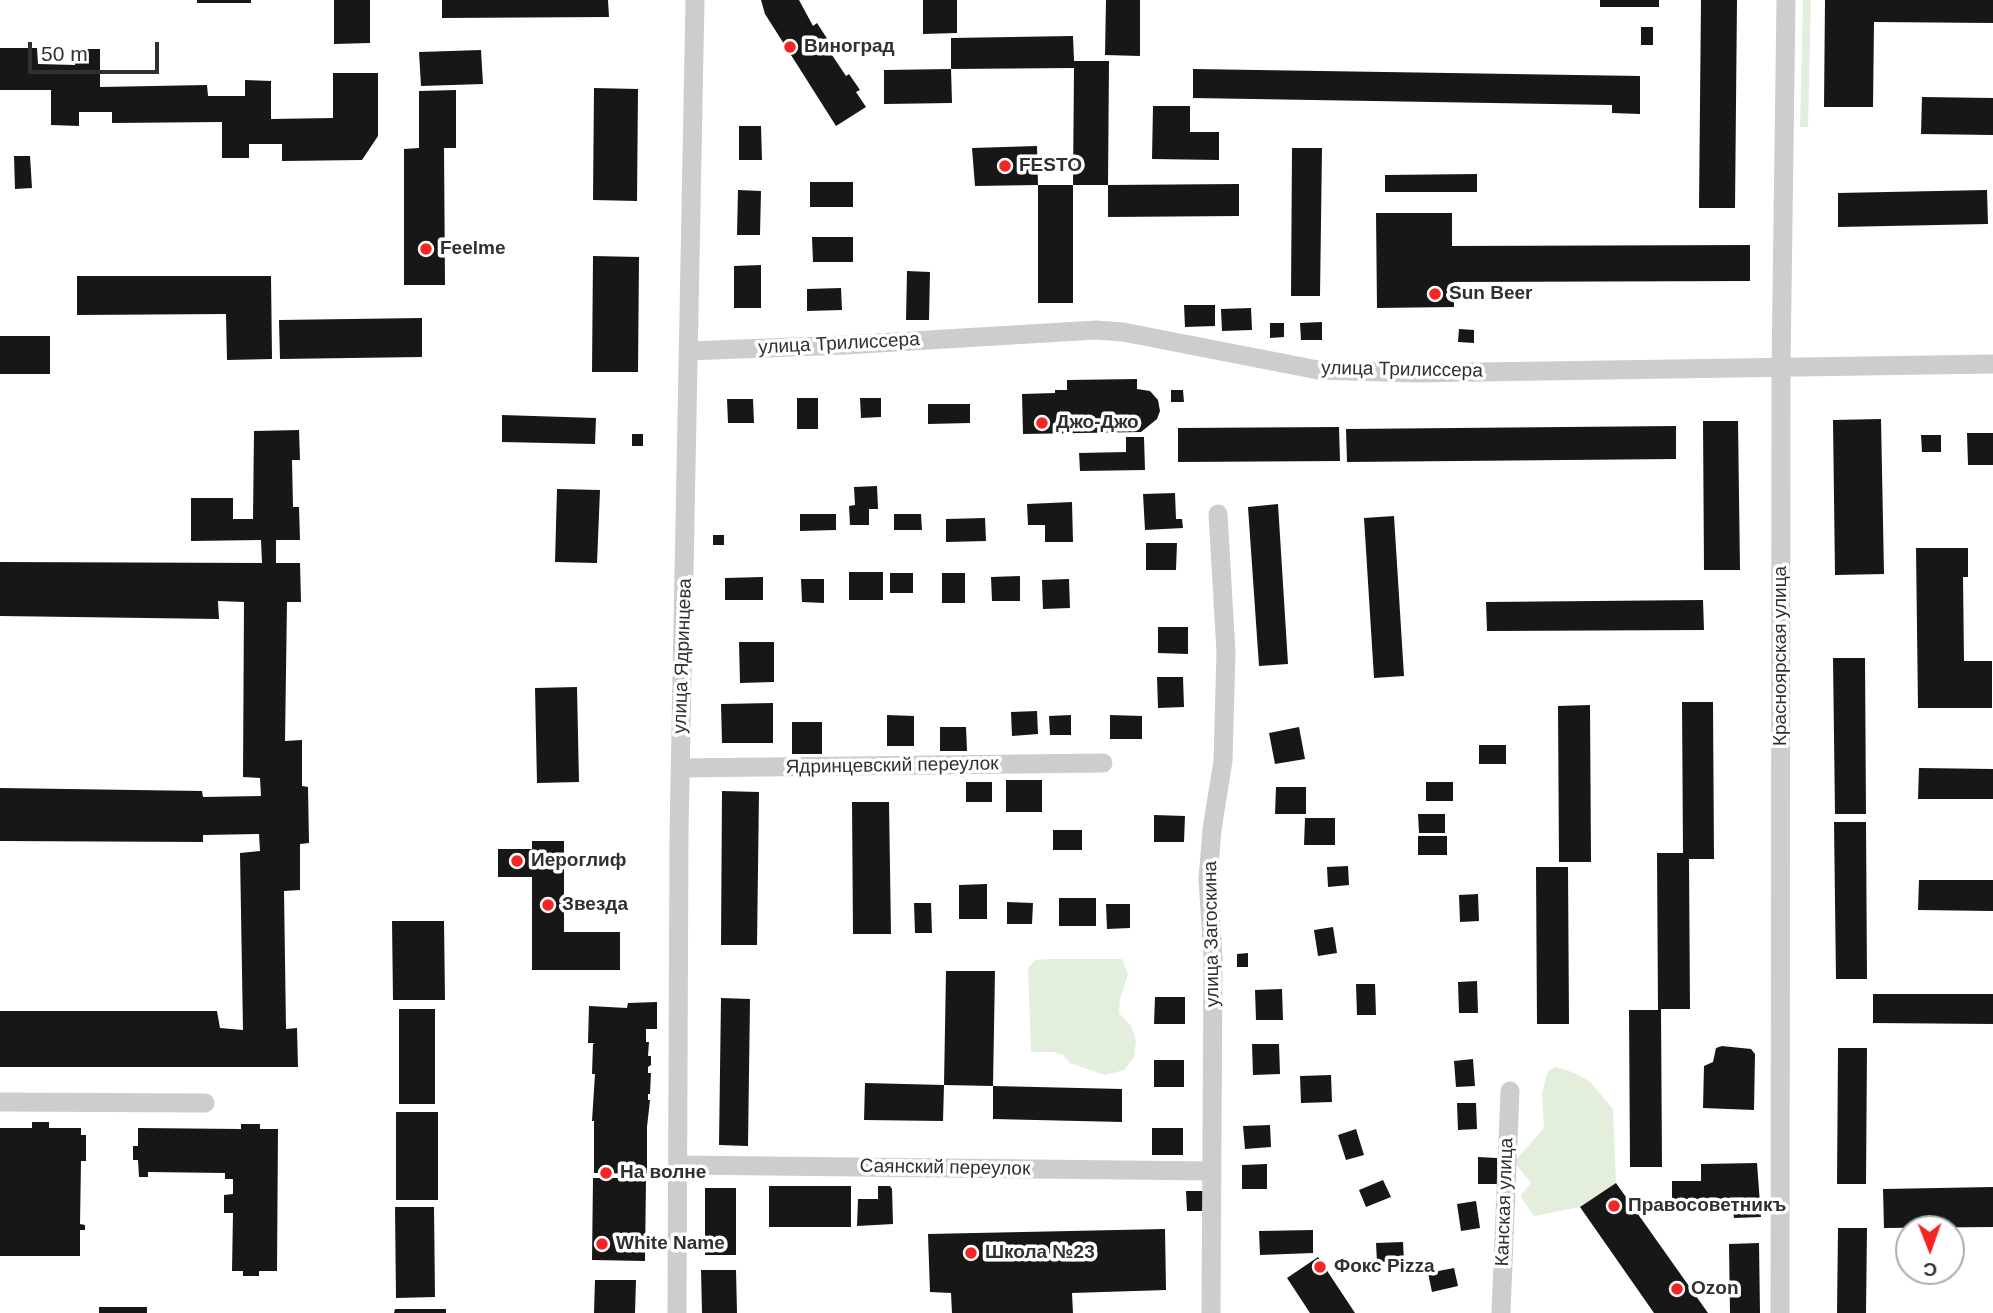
<!DOCTYPE html>
<html>
<head>
<meta charset="utf-8">
<style>
  body { margin:0 }
  #map { position:relative; width:1993px; height:1313px; overflow:hidden; background:#fff; font-family:Helvetica,sans-serif }
  canvas { display:block }
  .north { position:absolute; left:1895px; top:1215px; width:70px; height:70px; box-sizing:border-box; background:#fff; border:2px solid #acacac; border-radius:50%; rotate:179deg; font-size:19px; font-weight:700; line-height:28px; text-align:center; color:#303030 }
  .north::after { content:''; display:block; margin:auto; width:24px; height:32px; background:#f52524; clip-path:polygon(50% 0,100% 100%,50% 72%,0 100%) }
  .scale { position:absolute; left:28px; top:42px; width:131px; height:32px; box-sizing:border-box; border:4px solid #303030; border-top:0; padding-left:9px; font-size:21px; line-height:24px; white-space:nowrap; color:#303030; -webkit-text-stroke:5px #fff; paint-order:stroke }
</style>
</head>
<body>
<div id="map">
<canvas width="1993" height="1313"></canvas>
<div class="north">С</div>
<div class="scale">50 m</div>
</div>
<script>
const context = document.querySelector('canvas').getContext('2d');
context.lineJoin = 'round';
function fill(path, color) { context.fillStyle = color; context.fill(path, 'evenodd'); }
function stroke(path, color, width, dash) { context.strokeStyle = color; context.lineWidth = width; context.lineCap = dash ? 'butt' : 'round'; context.setLineDash(dash || []); context.stroke(path); }
function drawText(font, color, halo, rows, align = 'center') {
  context.font = font + ' Helvetica,sans-serif'; context.lineWidth = 7; context.setLineDash([]); context.textBaseline = 'middle'; context.strokeStyle = halo; context.fillStyle = color; for (const [text, x, y, turn = 0] of rows) {
    context.save(); context.translate(x, y); context.rotate((+turn || 0) * Math.PI / 180); context.textAlign = isNaN(turn) ? turn : align; if (halo) context.strokeText(text, 0, 0); context.fillText(text, 0, 0); context.restore();
  }
}
const green = new Path2D(`
  M1803 0H1811L1808 127H1800Z
  M1053 959H1122L1128 974 1120 999 1119 1013 1131 1026 1136 1040 1134 1057 1124 1070 1105 1075 1070 1063 1063 1055 1053 1052H1031L1028 968 1035 960Z
  M1556 1067C1572 1072 1587 1076 1597 1090 1603 1097 1606 1102 1613 1108L1616 1183 1580 1207 1534 1216 1520 1196 1531 1183 1514 1162 1544 1128 1542 1093 1548 1071Z`);
const building = new Path2D(`
  M197 0H251V3H197Z
  M334 0H370V43L334 44Z
  M442 0H608L609 17 442 18Z
  M761 0H799L813 26 817 23 828 40 824 43 846 76 849 74 860 90 856 92 866 107 836 126 765 14Z
  M923 0H957V33L923 34Z
  M1106 0H1140V56L1105 55Z
  M1600 0H1659V7H1600Z
  M1701 0H1737L1735 208H1699Z
  M1825 0H1993V23L1874 22 1873 107H1824Z
  M1641 27H1653V45H1641Z
  M1073 36 1074 61H1109L1108 185H1073L1074 68 951 69 952 103 884 104V70L951 69V38Z
  M0 48H37L38 64 75 65V49H100V87L207 85 208 96H245V80L271 81V119L333 118V73H378V136L362 160 282 161V144H249V158H222V122L112 123V112H79V126L51 125V90H0Z
  M481 50 483 84 421 86 419 52Z
  M1193 69 1640 76V114L1612 113V105L1193 98Z
  M594 88 638 89 637 201 593 200Z
  M456 90V148H444L445 285H404V149L419 148V91Z
  M1922 97 1993 98V135L1921 134Z
  M1153 106H1190V132H1219V160L1152 159Z
  M739 126H761L762 160H739Z
  M1037 146 1038 185 975 186 972 148Z
  M1292 148H1322L1320 296H1291Z
  M14 156H30L32 188 15 189Z
  M1477 174V192H1385V175Z
  M810 182H853V207H810Z
  M1239 184V216L1108 217V185Z
  M1038 185H1073V303H1038Z
  M738 190 761 191 760 235H737Z
  M1987 190 1988 224 1838 227V193Z
  M1376 213H1452V246L1750 245V281L1454 282V307L1377 308Z
  M812 237H853V262H813Z
  M593 256 639 257 638 372H592Z
  M761 265V308H734V266Z
  M907 271 930 272 929 320H906Z
  M77 276H271L272 359 227 360 226 314 77 315Z
  M841 288 842 310 807 311V289Z
  M1184 305H1215V326L1185 327Z
  M1251 308 1252 330 1222 331 1221 309Z
  M422 318V357L280 359 279 320Z
  M1322 322V340H1301L1300 323Z
  M1270 323H1284V337L1270 338Z
  M1459 329 1474 330V343L1458 342Z
  M0 336H50V374H0Z
  M1137 379V389L1150 391 1158 400 1160 411 1157 419 1141 432 1023 434 1022 394 1055 393V390H1067V380Z
  M1171 390H1183L1184 402H1171Z
  M797 398H818V429H797Z
  M860 398H881V417L861 418Z
  M727 399H753L754 423H728Z
  M928 404H970V423L928 424Z
  M502 415 596 418 595 444 502 442Z
  M1881 419 1884 574 1835 575 1833 420Z
  M1703 421H1738L1740 570H1704Z
  M1676 426V459L1347 462 1346 429Z
  M1339 427 1340 461 1178 462V428Z
  M299 430 300 460H292L293 507H299L300 540H276V563H300L301 602H287L285 741 302 740V786L308 787 309 843 300 844V890L284 891 286 1029 297 1028 298 1067H0V1011H217L220 1028 243 1030 240 853 260 851 259 834 203 835V842L0 841V788L202 791 203 797 261 796 260 778 243 777 244 602 218 601 219 619 0 616V562L262 563 261 540 191 541V498H233V519H253L254 431Z
  M1967 433H1993V465H1968Z
  M632 434H643V446H632Z
  M1921 435H1941V452H1922Z
  M1126 437H1144L1145 470 1080 471 1079 453 1126 452Z
  M877 486 878 509H869V525H850L849 506 855 505 854 487Z
  M557 489 600 490 597 563 555 562Z
  M1175 493 1176 519H1182L1183 528 1145 530 1143 494Z
  M1072 502 1073 542H1045V525H1028L1027 504Z
  M1278 504 1288 664 1259 666 1248 507Z
  M800 514H836V530L800 531Z
  M894 514H921L922 530H894Z
  M1394 516 1404 676 1374 678 1364 518Z
  M985 518 986 541 946 542V519Z
  M713 535H724V545H713Z
  M1146 543H1177L1176 570H1146Z
  M1916 548H1968V577H1963L1964 661H1992V708H1918Z
  M849 572H883V600H849Z
  M890 573H913V593H890Z
  M942 573H965V603H942Z
  M1020 576V601H992L991 577Z
  M763 577V600H725V578Z
  M801 579H824V603L802 602Z
  M1069 579 1070 608 1043 609 1042 580Z
  M1703 600 1704 630 1487 631 1486 602Z
  M1158 627H1188V654L1158 653Z
  M739 642H774V682L740 683Z
  M1833 658H1865L1866 814H1835Z
  M1157 677H1183L1184 707 1158 708Z
  M577 687 579 782 537 783 535 688Z
  M1682 702H1713L1714 859H1689L1690 1009H1661L1662 1167H1630L1629 1010H1658L1657 853H1683Z
  M773 703V743H722L721 704Z
  M1590 705 1591 862H1559L1558 706Z
  M1037 711 1038 734 1012 736 1011 712Z
  M887 715 914 716V746H887Z
  M1071 715V735H1050L1049 716Z
  M1110 715 1142 716V739H1110Z
  M792 722H822V754H792Z
  M940 727H966L967 751H940Z
  M1299 727 1305 759 1275 764 1269 733Z
  M1479 745H1506V764H1479Z
  M1919 768 1993 769V799H1918Z
  M1006 780H1042V812H1006Z
  M966 782H992V802H966Z
  M1426 782H1453V801H1426Z
  M1276 787H1306V814H1275Z
  M722 791 759 792 757 945H721Z
  M852 802H889L891 934H853Z
  M1418 814H1445V833H1419Z
  M1154 815 1185 816 1184 842H1154Z
  M1305 818H1335V845H1304Z
  M1834 822H1866L1867 979H1836Z
  M1053 830H1082V850H1053Z
  M1418 836H1447V855H1418Z
  M532 841H564V932H620V970H532V877H498V849H532Z
  M1348 866 1349 885 1328 887 1327 867Z
  M1536 867H1568L1569 1024H1537Z
  M1919 880H1993V911L1918 910Z
  M987 884V919H959V885Z
  M1478 894 1479 921 1460 922 1459 895Z
  M1059 898H1096V926H1059Z
  M1007 902 1033 903 1032 924H1007Z
  M914 903H931L932 933H915Z
  M1106 904H1130V928L1107 929Z
  M392 921H444L445 1000H393Z
  M1333 927 1337 953 1318 956 1314 930Z
  M1248 953V967H1237V954Z
  M946 971H995L993 1086 944 1085Z
  M1477 981 1478 1013H1459L1458 982Z
  M1356 984H1375L1376 1015H1357Z
  M1282 989 1283 1020H1256L1255 990Z
  M1873 994H1993V1024L1873 1023Z
  M1155 997H1185V1024H1154Z
  M721 998 750 999 748 1146 719 1145Z
  M657 1002V1029H646V1042H649L648 1056H651V1065L648 1067V1073H651L650 1094H648V1100H650L647 1127V1174L594 1173V1121H592L595 1074H592L593 1044 595 1043H588L589 1006 627 1008 628 1003Z
  M399 1009H435V1104H399Z
  M1252 1044H1279L1280 1074 1253 1075Z
  M1722 1046 1751 1049 1755 1054 1754 1110 1703 1108 1704 1066 1713 1062 1716 1048Z
  M1838 1048H1867L1866 1184H1837Z
  M1473 1059 1475 1086 1456 1087 1454 1061Z
  M1154 1060H1184V1087H1154Z
  M1331 1075 1332 1102 1301 1103 1300 1076Z
  M865 1083 944 1085 943 1121 864 1120Z
  M993 1086 1122 1089V1122L993 1119Z
  M1457 1103H1476L1477 1129 1458 1130Z
  M396 1112H438V1200H396Z
  M32 1122H49V1128H81V1135H86V1161H81L80 1224 85 1225V1230H80V1256H0V1128H32Z
  M241 1124H260V1129H278L277 1271H259V1276H243V1271H232L233 1213H224V1195L233 1194V1179H225V1173L148 1172V1177H139L138 1160H133V1146H138V1128L241 1129Z
  M1270 1125 1271 1147 1245 1149 1243 1126Z
  M1152 1128H1183V1155H1152Z
  M1356 1129 1364 1155 1346 1160 1338 1135Z
  M1478 1157 1497 1158V1184H1478Z
  M1757 1163 1761 1217 1734 1218 1733 1211H1672V1181H1701V1164Z
  M1267 1164V1189H1242V1165Z
  M593 1178H646L645 1261 592 1260Z
  M1383 1180 1391 1197 1366 1207 1359 1190Z
  M1616 1183 1708 1313H1654L1580 1207Z
  M769 1186H851V1227H769Z
  M878 1186H890L892 1189 893 1224 857 1226 858 1199H878Z
  M1993 1187V1227L1884 1228 1883 1189Z
  M705 1188H736V1255H705Z
  M1186 1191H1204V1211H1187Z
  M1476 1201 1480 1228 1461 1231 1457 1204Z
  M395 1207H434L435 1297 396 1298Z
  M1838 1228H1867L1866 1313H1837Z
  M1165 1229 1166 1290 1072 1293 1073 1313H952L951 1293 930 1292 928 1234Z
  M1313 1230V1253L1260 1255 1259 1231Z
  M1403 1242 1404 1261 1377 1262 1376 1243Z
  M1759 1243 1760 1313H1730L1729 1244Z
  M1318 1257 1355 1313H1310L1287 1278Z
  M1454 1268 1458 1286 1432 1292 1428 1273Z
  M701 1270H736L737 1313H702Z
  M595 1280H636L635 1313H594Z
  M99 1307H147V1313H99Z
  M395 1309H446V1313H394Z`);
const minor = new Path2D(`
  M688 351 845 345 1096 330 1123 332 1318 370 1415 373 1993 364
  M680 768 1103 763
  M0 1102 205 1103
  M679 1165 1212 1171
  M677 1313 679 833 695 0
  M1211 1313 1213 957 1208 879 1212 829 1223 761 1226 652 1218 514
  M1501 1313 1510 1091
  M1780 1313 1781 368 1786 0`);
const markers = [
  [790,47,7,"#f52524"],
  [1005,166,7,"#f52524"],
  [426,249,7,"#f52524"],
  [1435,294,7,"#f52524"],
  [1042,423,7,"#f52524"],
  [517,861,7,"#f52524"],
  [548,905,7,"#f52524"],
  [606,1173,7,"#f52524"],
  [1614,1206,7,"#f52524"],
  [602,1244,7,"#f52524"],
  [971,1253,7,"#f52524"],
  [1320,1267,7,"#f52524"],
  [1677,1289,7,"#f52524"]
];
const poiNames = [
  ["Виноград",804,47],
  ["FESTO",1019,166],
  ["Feelme",440,249],
  ["Sun Beer",1449,294],
  ["Джо-Джо",1056,423],
  ["Иероглиф",531,861],
  ["Звезда",562,905],
  ["На волне",620,1173],
  ["Правосоветникъ",1628,1206],
  ["White Name",616,1244],
  ["Школа №23",985,1253],
  ["Фокс Pizza",1334,1267],
  ["Ozon",1691,1289]
];
const streetNames = [
  ["улица Трилиссера",839,344,-3],
  ["улица Трилиссера",1402,370,1],
  ["улица Ядринцева",683,656,-88],
  ["Красноярская улица",1781,656,-90],
  ["Ядринцевский переулок",892,766,-1],
  ["улица Загоскина",1212,934,-91],
  ["Саянский переулок",945,1168,1],
  ["Канская улица",1505,1202,-88]
];
fill(green, '#e4eedd');
fill(building, '#171717');
stroke(minor, '#cdcdcd', 19);
for (const [x, y, r, color] of markers) { const dot = new Path2D(); dot.arc(x, y, r, 0, 2 * Math.PI); context.fillStyle = color; context.fill(dot); stroke(dot, '#fff', 2.5); }
drawText('bold 19px', '#303030', '#fff', poiNames, 'left');
drawText('19px', '#303030', '#fff', streetNames);
</script>
</body>
</html>
